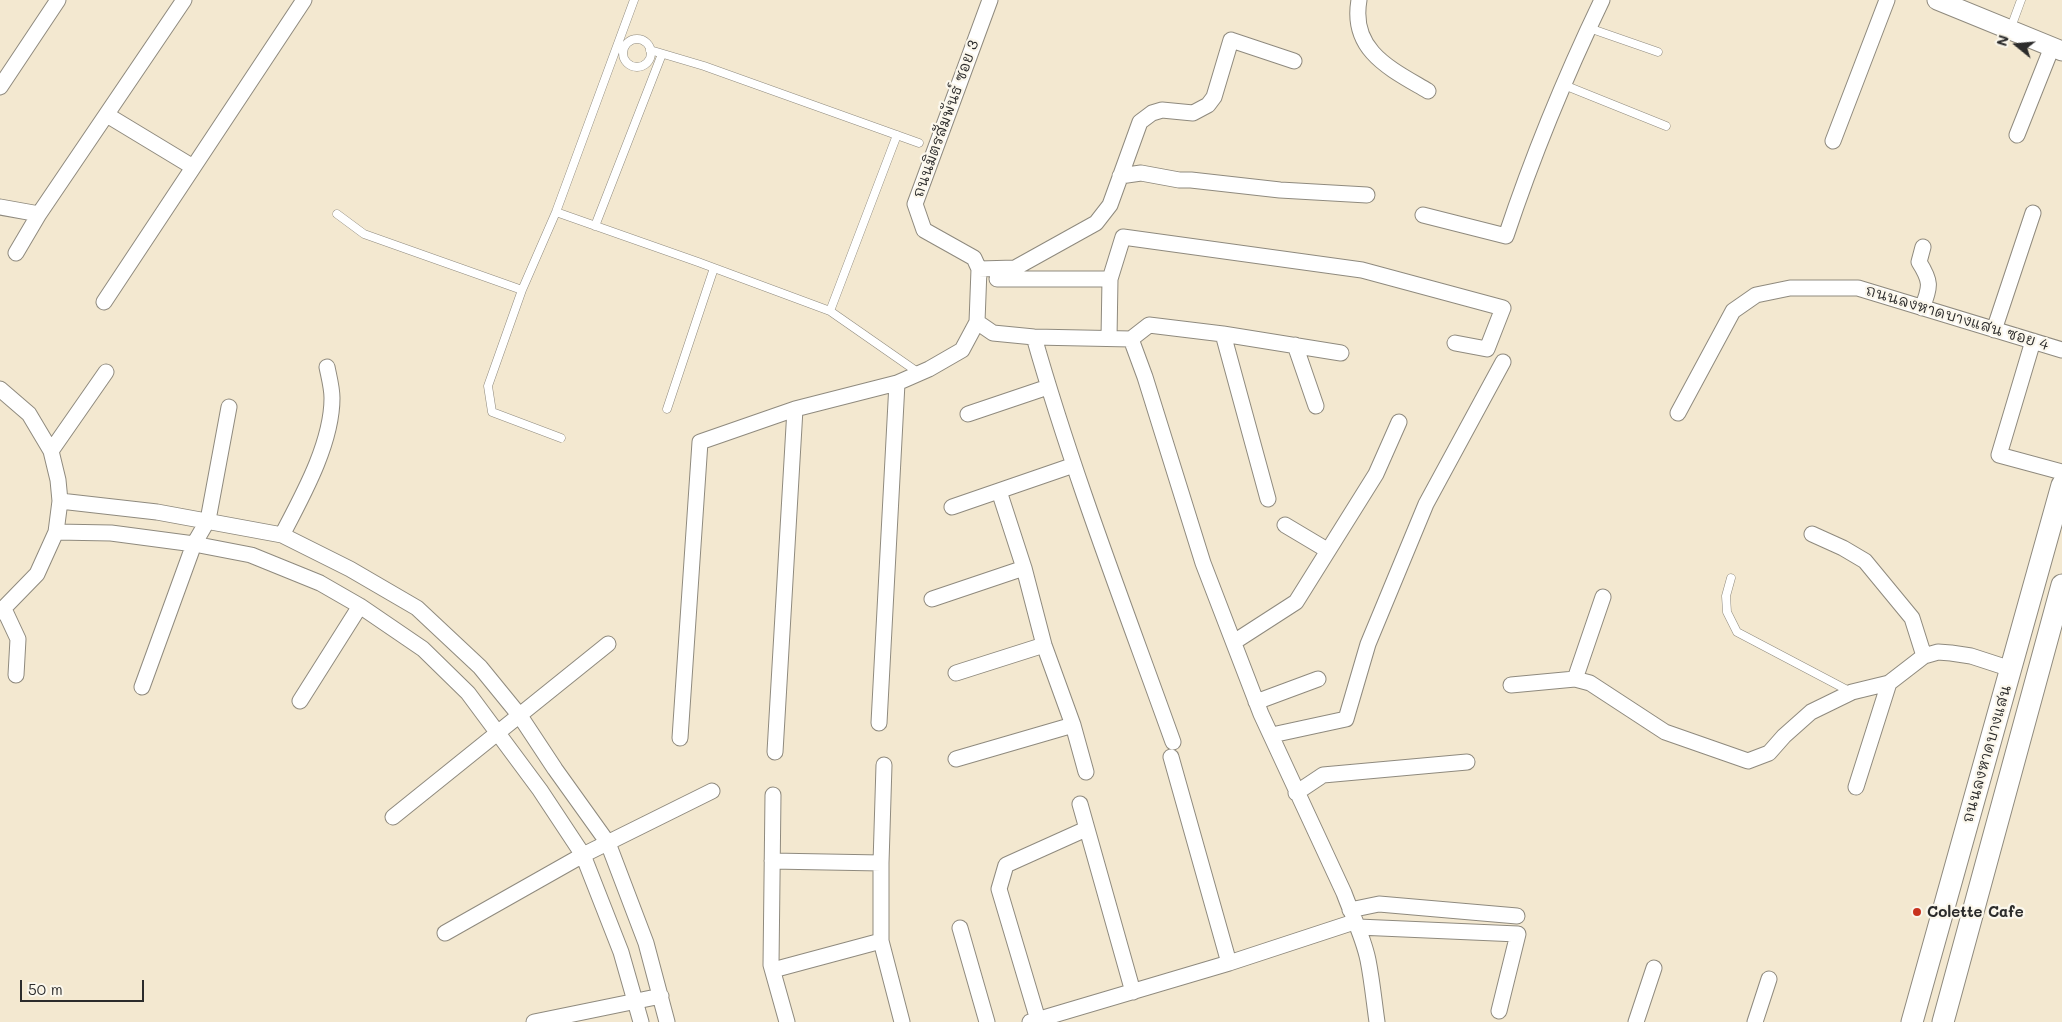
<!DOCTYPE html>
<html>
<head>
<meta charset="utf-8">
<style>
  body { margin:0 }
  #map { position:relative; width:2062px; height:1022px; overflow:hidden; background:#f3e8d0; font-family:Mali,sans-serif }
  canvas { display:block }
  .north { position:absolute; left:1992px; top:20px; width:50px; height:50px; -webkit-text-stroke:4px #fbf7ec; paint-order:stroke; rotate:287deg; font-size:14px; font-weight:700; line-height:20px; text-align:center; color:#2b2b2b }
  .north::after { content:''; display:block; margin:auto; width:18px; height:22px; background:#2b2b2b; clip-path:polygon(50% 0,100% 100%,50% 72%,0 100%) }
  .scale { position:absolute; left:20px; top:980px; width:124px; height:22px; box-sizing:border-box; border:2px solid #2b2b2b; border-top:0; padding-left:6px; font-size:15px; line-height:18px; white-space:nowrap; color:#2b2b2b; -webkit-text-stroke:4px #fbf7ec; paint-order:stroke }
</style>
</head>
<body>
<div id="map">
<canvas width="2062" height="1022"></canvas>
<div class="north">N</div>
<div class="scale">50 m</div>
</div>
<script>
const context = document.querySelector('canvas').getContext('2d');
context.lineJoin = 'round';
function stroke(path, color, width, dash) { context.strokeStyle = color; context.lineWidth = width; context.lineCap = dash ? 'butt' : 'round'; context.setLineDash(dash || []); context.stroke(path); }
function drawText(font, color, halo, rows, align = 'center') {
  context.font = font + ' Mali,"Playpen Sans Thai",sans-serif'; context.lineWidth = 4.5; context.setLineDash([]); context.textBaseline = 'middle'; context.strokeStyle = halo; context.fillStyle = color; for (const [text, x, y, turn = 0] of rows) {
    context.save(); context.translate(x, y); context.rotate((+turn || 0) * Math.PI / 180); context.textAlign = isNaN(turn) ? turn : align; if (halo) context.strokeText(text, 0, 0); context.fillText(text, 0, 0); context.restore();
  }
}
const service = new Path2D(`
  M1589 28 1658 52
  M2010 30 2021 0
  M623 53a14 14 0 1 1 28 0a14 14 0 1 1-28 0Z
  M650 50 704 66 919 143
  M1564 85 1666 126
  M556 212 698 262 830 311 919 373
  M337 214 364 234 522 290
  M595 226 662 54
  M830 311 897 135
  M667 409 714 268
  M561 438 492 412 488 386 522 290 556 212 634 0
  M1731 578 1726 596 1727 612 1737 632 1851 692`);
const minor = new Path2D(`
  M1359 0C1350 51 1391 69 1428 91
  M0 87 58 0
  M107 115 193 167
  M2017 135 2052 47
  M1833 141 1887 0
  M1120 176 1141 173 1179 180H1191L1280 190 1367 195
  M0 207 39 214
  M1423 215 1506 236C1533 155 1565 77 1602 0
  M16 253 39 214 184 0
  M979 269 1015 268 1096 223 1110 205 1140 122 1152 113 1162 110 1193 113 1208 105 1214 97 1231 40 1294 61
  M997 279H1110
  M104 302 304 0
  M1922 308C1931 286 1931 281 1919 262L1923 247
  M977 322 993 333 1034 337 1131 339 1145 377 1203 563 1261 714 1344 893C1352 915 1363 936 1368 960 1372 980 1374 1001 1377 1022
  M1994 330 2033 213
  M1223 334 1268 499
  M1034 337C1073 474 1125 608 1173 742
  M1109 338 1110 279 1123 237 1362 270 1503 308 1487 349 1455 343
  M1131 339 1149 325 1223 334 1341 353
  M2033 341 1999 455 2062 472
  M1295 345 1316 406
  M0 389 29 414 51 451 58 480 60 501 56 532 37 574 0 612
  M1678 413 1733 311 1756 295 1790 288H1858L2062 350
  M968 414 1048 387
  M51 451 106 372
  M999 491 1024 568 1044 645 1073 725 1086 772
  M60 501 157 512 282 535 350 569 417 608 480 667 520 716 555 769 608 843 646 943 667 1022
  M952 507 1074 465
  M1285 525 1327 550
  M56 532 111 533 194 544 251 555 320 583 360 606 423 649 468 693 540 790 583 855 621 952 641 1022
  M1812 534 1843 548 1865 561 1912 618 1924 656
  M282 535C303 495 332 443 332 398 332 388 329 377 327 367
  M932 599 1024 568
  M4 609 18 639 16 675
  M1234 642 1296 602 1376 474 1399 422
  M956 673 1044 645
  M1575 679 1603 597
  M1511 685 1575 679 1590 683 1665 732 1748 761 1769 753 1784 736 1811 712 1852 692 1889 683 1924 656 1938 652 1951 653 1971 656 2011 669
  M142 687 194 544 208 520 229 407
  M300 701 360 606
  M1256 702 1318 679
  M879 723 897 383
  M1272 735 1346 719 1368 644 1426 504 1503 362
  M680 738 700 442 795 409 897 383 929 369 962 350 977 322 979 269 974 258 924 230 915 204 990 0
  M775 752 795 409
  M1171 757 1229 963
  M956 759 1073 725
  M884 765 881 863V941L902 1022
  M1856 787 1889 683
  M1296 793 1323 775 1467 762
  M773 795 771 965 787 1022
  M1080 804 1133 992
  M393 817 608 644
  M772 861 881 863
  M1350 910 1379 904 1517 916
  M1358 927 1518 934 1499 1011
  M960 928 987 1022
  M445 933 583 855 712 791
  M773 970 881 941
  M1038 1020 999 889 1006 865 1086 829
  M534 1022 661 996
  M1030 1022 1229 963 1354 922
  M1636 1022 1654 968
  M1755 1022 1769 979`);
const tertiary = new Path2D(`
  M1937 0 2062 51`);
const secondary = new Path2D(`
  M1912 1022 2062 485
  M1943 1022 2062 585`);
const markers = [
  [1917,912,5,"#c8321e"]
];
const streetNames = [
  ["ถนนมิตรสัมพันธ์ ซอย 3",946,119,-70],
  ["ถนนลงหาดบางแสน ซอย 4",1957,318,17],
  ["ถนนลงหาดบางแสน",1987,754,-74]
];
const poiNames = [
  ["Colette Cafe",1927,912]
];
stroke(service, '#8f8a7e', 9);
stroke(minor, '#8f8a7e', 17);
stroke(tertiary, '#8f8a7e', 21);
stroke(secondary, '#8f8a7e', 23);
stroke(service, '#fff', 8);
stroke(minor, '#fff', 15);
stroke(tertiary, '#fff', 19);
stroke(secondary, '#fff', 21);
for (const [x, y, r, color] of markers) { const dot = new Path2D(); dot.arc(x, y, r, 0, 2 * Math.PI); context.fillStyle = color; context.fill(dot); stroke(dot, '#fbf7ec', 2); }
drawText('15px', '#2b2b2b', '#fbf7ec', streetNames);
drawText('bold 15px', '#2b2b2b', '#fbf7ec', poiNames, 'left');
</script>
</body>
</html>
